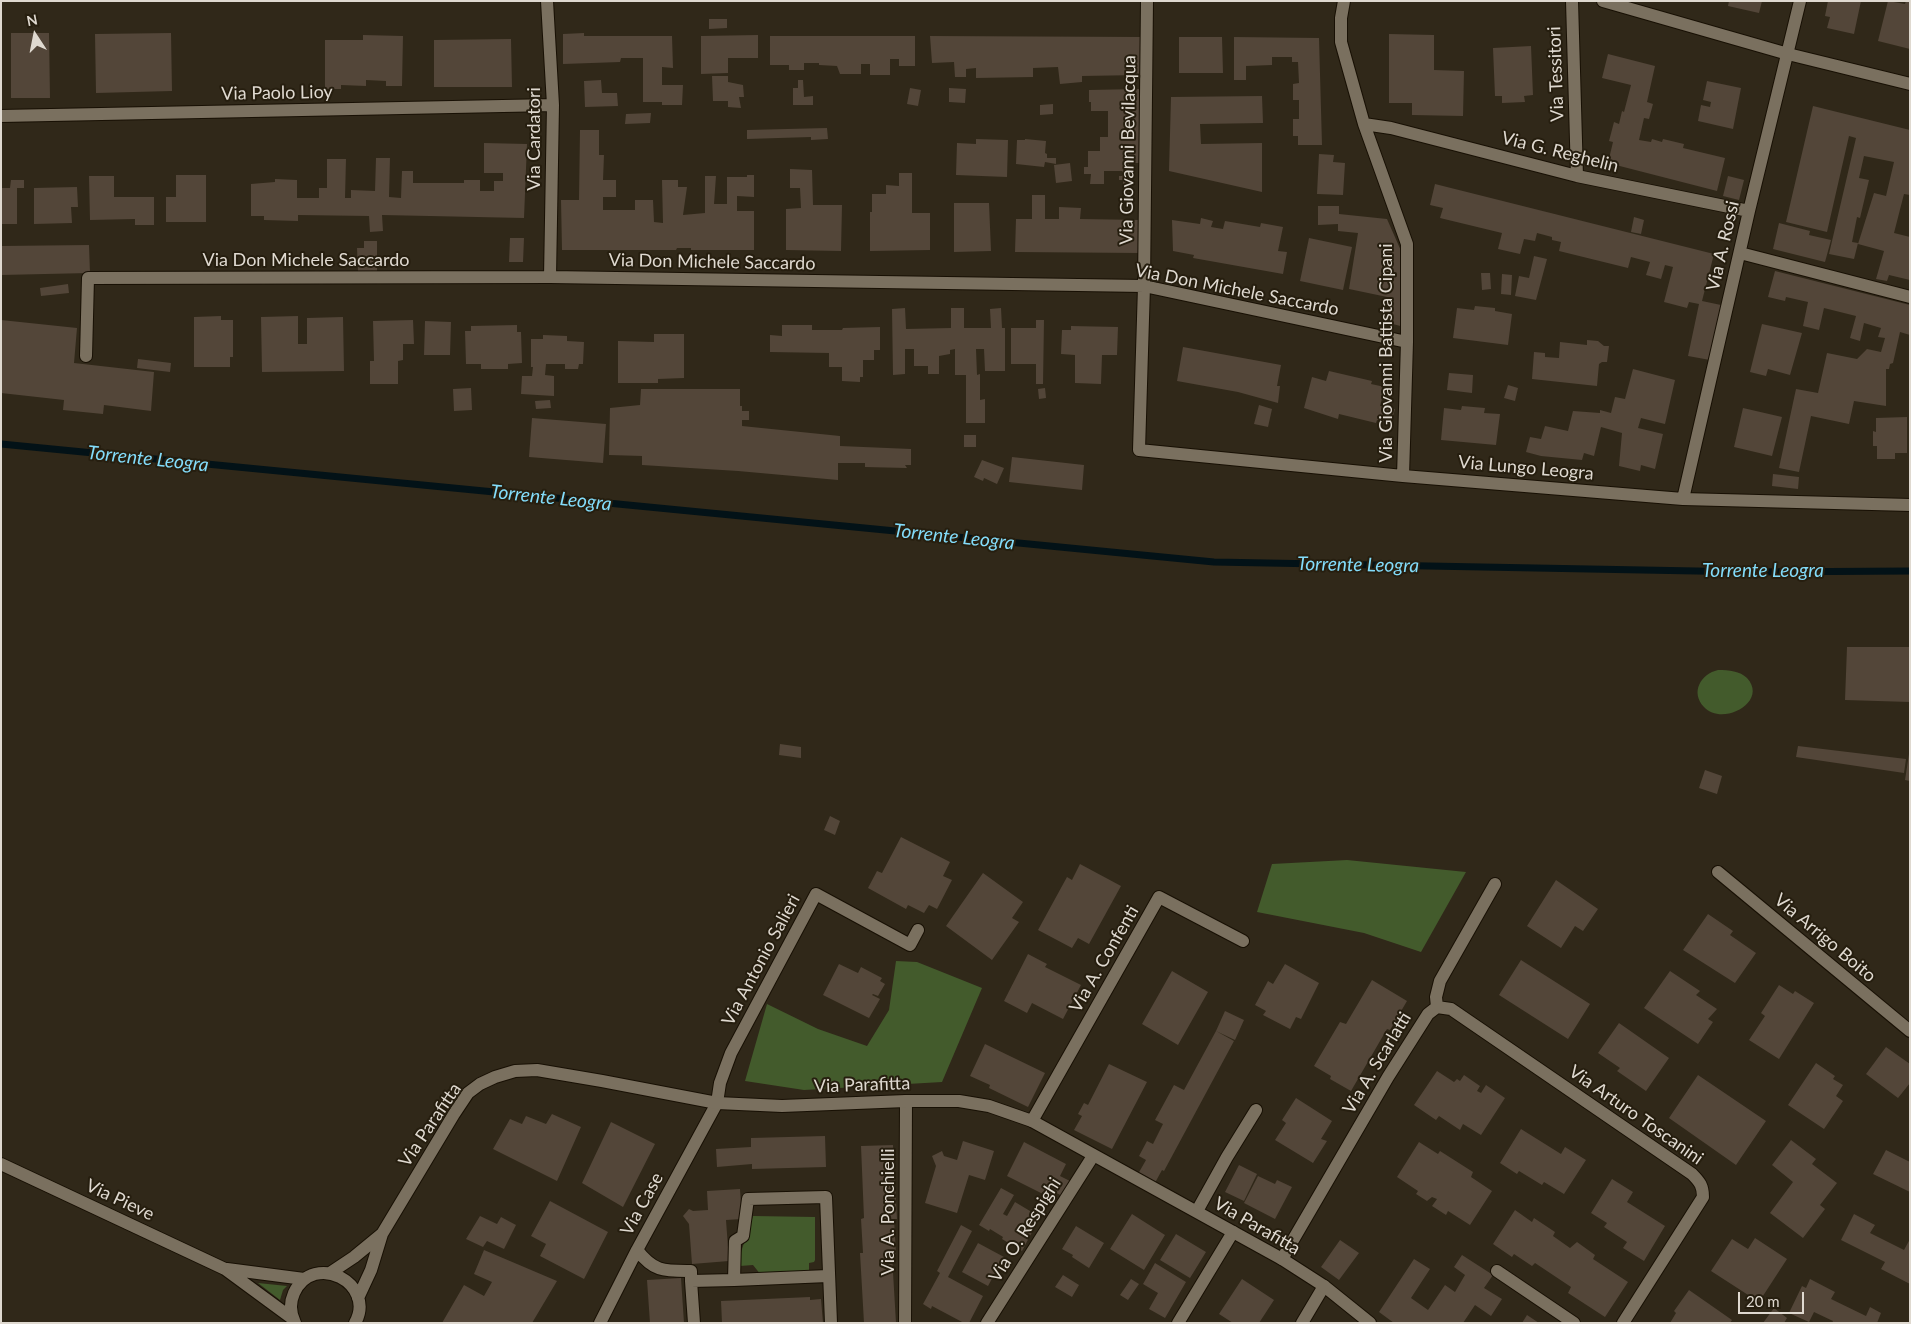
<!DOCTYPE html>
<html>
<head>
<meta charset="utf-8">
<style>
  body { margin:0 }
  #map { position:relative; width:1911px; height:1324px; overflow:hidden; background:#302819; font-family:Lato,sans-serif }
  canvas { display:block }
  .frame { position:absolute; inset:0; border:2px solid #dfd9d0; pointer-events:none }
  .north { position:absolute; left:10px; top:10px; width:50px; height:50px; -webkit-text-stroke:4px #261e0f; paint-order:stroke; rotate:349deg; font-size:14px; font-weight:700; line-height:20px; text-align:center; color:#dfd9d0 }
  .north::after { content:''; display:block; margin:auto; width:18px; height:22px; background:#dfd9d0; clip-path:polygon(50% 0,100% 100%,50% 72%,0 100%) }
  .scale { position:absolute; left:1738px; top:1292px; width:66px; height:22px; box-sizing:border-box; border:2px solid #dfd9d0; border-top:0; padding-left:6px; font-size:15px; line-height:18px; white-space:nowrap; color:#dfd9d0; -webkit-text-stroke:4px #261e0f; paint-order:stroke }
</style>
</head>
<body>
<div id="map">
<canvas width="1911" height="1324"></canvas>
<div class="frame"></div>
<div class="north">N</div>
<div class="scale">20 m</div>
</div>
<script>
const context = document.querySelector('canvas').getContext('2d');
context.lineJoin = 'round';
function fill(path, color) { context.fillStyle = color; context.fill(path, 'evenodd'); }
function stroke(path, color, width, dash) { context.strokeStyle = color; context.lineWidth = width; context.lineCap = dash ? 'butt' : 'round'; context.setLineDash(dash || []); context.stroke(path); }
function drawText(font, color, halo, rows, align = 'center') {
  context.font = font + ' Lato,sans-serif'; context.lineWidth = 4; context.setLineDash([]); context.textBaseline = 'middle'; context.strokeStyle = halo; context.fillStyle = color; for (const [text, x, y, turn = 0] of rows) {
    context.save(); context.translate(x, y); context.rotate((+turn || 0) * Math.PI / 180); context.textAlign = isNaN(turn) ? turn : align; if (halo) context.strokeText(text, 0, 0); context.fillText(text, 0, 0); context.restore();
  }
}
const green = new Path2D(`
  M1718 670C1729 670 1740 671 1747 678 1769 702 1722 727 1704 707 1690 692 1701 674 1718 670Z
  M1347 860 1466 872 1421 952 1364 933 1257 912 1272 864Z
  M896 961 917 962 982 988 942 1082 804 1090 745 1081 767 1004 818 1029 867 1046 889 1010Z
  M753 1216 815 1217V1260L814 1262 809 1263V1273L761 1275 753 1265 740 1266 738 1261Z
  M258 1283 287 1286 283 1290 280 1300Z`);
const stream = new Path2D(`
  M1 444 1214 562 1750 572 1910 571`);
const building = new Path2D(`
  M1729 1H1762L1759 13 1728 6Z
  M1828 1H1861L1854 34 1827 28 1830 17 1825 16Z
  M1888 1 1905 4 1906 1H1910V49L1878 41Z
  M709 19H727V28L709 29Z
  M11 33H49L50 98H11Z
  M171 33 172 91 96 93 95 34Z
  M584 33V36H672L673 68 662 67V85H683L682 105H662V102H643V58H621L620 62 563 64V34Z
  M1389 34 1434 35V70L1464 71 1463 116 1412 115V103H1389Z
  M363 35 403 36 402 86H386V81L366 80V86L341 85V89H325V40H363Z
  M758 35V58H728V73L701 74V36Z
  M770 36H915V66H899V59H890V75H870V64H861V74H840L837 66 819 65V63H804V70H789V65H770Z
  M930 36 1141 37 1140 75 1082 76V82L1060 84 1058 67 1033 68V77L976 78V68L966 69V77H955L954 62 932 63Z
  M1179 37H1222L1223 73H1179Z
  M1234 37 1319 38 1322 145H1298V136H1293V119H1299V100H1293V84L1299 83 1298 62H1292V57H1272V65L1246 66V80H1234Z
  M511 39 512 87H434V40Z
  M1531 46 1533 95 1524 96 1525 102 1502 103V96H1495L1493 48Z
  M1608 54 1655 66 1647 102 1653 104 1649 119 1644 118 1639 140 1651 142 1652 139 1662 142 1663 139 1684 144 1683 148 1725 158 1717 191 1608 163 1613 142 1609 141 1614 122 1619 124 1622 111 1624 112 1631 85 1602 78Z
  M712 76H728V82L743 85 744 97H739L741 108 728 107V101H713Z
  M601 80 602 93H617L618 106 585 107 584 81Z
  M798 80H803L804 97 813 96V105H793V88H798Z
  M1707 81 1741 88 1733 129 1698 121 1701 105 1710 107 1711 102 1703 100Z
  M910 88 921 90 918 106 907 104Z
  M949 88 966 89 965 103 949 102Z
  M1139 89 1144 121V163H1129V185H1123V180H1119V176H1122V171H1104V184H1090L1091 174H1084V167H1088V151H1100V137H1108V111H1091V102H1089V90Z
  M1262 96 1263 123 1200 124 1201 144 1262 143V192L1169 171 1171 97Z
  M1053 104V114L1040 115V105Z
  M1813 106 1910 130V195L1904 194 1894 233 1910 237V280L1889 275 1887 281 1876 279 1884 251 1858 244 1874 193 1886 196 1894 162 1864 156 1859 178 1869 180 1860 218 1857 217 1852 242 1858 243 1854 259 1829 254 1856 138 1849 136 1827 232 1786 222Z
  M651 113 650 123 625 124 626 114Z
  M827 128 828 139 811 140V137L747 139V130Z
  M580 130H599V155H604L603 180H616V197H603V210H635V200H653L654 222 663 223 662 180H678V187H687L683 215 705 213V176H716L714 204H727V177H747V175H754V197L737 196V211H754V250H691V248H677L676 250H562L561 200H579Z
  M976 139 1008 140 1007 177 956 175 957 143 976 144Z
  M1025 139 1046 141 1045 153 1047 154V158H1056V164L1045 162 1044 167 1016 164 1017 140H1025Z
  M484 143 527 144 524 218 382 215 383 231 370 232 369 216 298 215V221L264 220V216H251V184L275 182V179L297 180V198H319V188H327V159H346L345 198H351V190L375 191 376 158H390L389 197 401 198 402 171H413V183H464V180H480V191H494V181H503V173H484Z
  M1319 154 1334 155 1333 162 1345 163 1343 195 1317 194Z
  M1070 163 1072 181 1056 183 1054 165Z
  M790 169 812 170 813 205H842L841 251 786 250V209L801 208 800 188H790Z
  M899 173H912V213H930V250L870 251V212H872V194H886V185L899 186Z
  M176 175H206V222H166V197H176Z
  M89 176H114V197H154V225H135V219L90 220Z
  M1728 176 1744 180 1739 200 1723 196Z
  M11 180H24V188H17V224H1V188H10Z
  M1435 184 1714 254 1702 301 1721 305 1710 360 1688 356 1699 304 1689 302 1687 308 1664 302 1673 267 1665 265 1661 279 1646 275 1650 262 1631 257 1628 268 1559 251 1561 242 1552 240V237L1537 233 1535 241 1524 239 1520 254 1498 249 1502 233 1440 218 1443 208 1430 205Z
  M77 187 78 207H71L72 223 34 224V188Z
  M1032 195H1045V219H1059V207L1081 208 1080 219 1140 220V253L1015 252 1016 219H1032Z
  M954 203H989L991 251 954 252Z
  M1318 206H1339V214L1387 219 1402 253 1404 327 1389 323 1392 298 1349 289 1358 233 1338 231V224L1318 225Z
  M1634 217 1644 220 1641 234 1631 232Z
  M1201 218 1213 221 1211 227 1223 229 1225 221 1260 227 1261 223 1283 227 1278 251 1287 252 1283 274 1193 258 1194 255 1173 251 1172 220 1200 224Z
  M1779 223 1810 231 1809 235 1831 240 1825 262 1773 249Z
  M510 238H524L523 262H509Z
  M1309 238 1352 247 1343 290 1300 281Z
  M364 241H377V271H358L357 248H364Z
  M89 245 90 273 1 275V246Z
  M1534 256 1547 259 1536 300 1515 296 1519 276 1529 278Z
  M1775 271 1910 305V335L1900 332 1893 363 1890 364 1889 369H1886V406L1854 401 1849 424 1811 416 1799 472 1779 468 1796 389 1818 393 1827 353 1857 359 1867 349 1881 352 1885 338 1878 337 1881 328 1864 323 1860 341 1850 338 1856 316 1824 308 1819 330 1803 326 1808 302 1786 297 1785 301 1768 297Z
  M1481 273H1490L1491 289 1482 290Z
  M1502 274 1512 275 1511 295 1501 294Z
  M68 284 69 293 41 296 40 288Z
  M1475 306 1495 308V311L1512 314 1508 345 1453 338 1457 308 1474 310Z
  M905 308 906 329 951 328V308H964V328H991L990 309 1001 308 1002 328H1005V371H985L984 349H976L977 375 980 374V400L985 399V423H966V375H955V349L950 350V354L939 356V374H928V366H914V349H905V374L893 375 892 309Z
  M221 316V320H233V357H230V367H194V317Z
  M298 316V344H307V318L343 317 344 371 262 372 261 317Z
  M1 320 77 328 74 363 154 372 151 411 104 405 103 414 63 410 64 400 1 393Z
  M413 320 414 344H403V360L398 361V384H370V361H374L373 321Z
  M1036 320H1044L1043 384H1036V364H1011V328H1036Z
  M425 321 451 322 450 355H424Z
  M1762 324 1802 333 1790 375 1768 369 1766 376 1750 372Z
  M517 325V332H521L522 363 508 364V369H481V364H466L465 331H471V326Z
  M782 325H812V330H842L843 328 880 327V350H874V360H863V377H860V382L842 381V367H829V353L770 352V335L782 336Z
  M1071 326 1118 327 1117 355H1102L1101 384 1075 383V355L1061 354 1062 330H1071Z
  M654 334H684V378L658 379V383H618V341L654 342Z
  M543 335 567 336V341L584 342 583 364H579L578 369H565V364H546L545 375 554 376V396L521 394 522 376H532L533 367H531V339H543Z
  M1587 340 1598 341 1604 346H1609L1607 362H1602L1599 364 1597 386 1532 379 1534 352 1545 353V357L1559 358 1560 342 1587 345Z
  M1183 347 1281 365 1277 386H1280L1278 403 1238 392 1177 381Z
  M138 359 171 363 170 372 137 368Z
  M1633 369 1675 380 1665 424 1641 418 1638 428 1663 434 1655 469 1641 465 1640 471 1619 466 1622 433 1601 427 1594 456 1584 453 1582 460 1541 456 1526 452 1530 437 1541 439 1545 426 1568 431 1573 411 1600 413V410L1611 413 1615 397 1625 399Z
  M1329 371 1372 381 1371 384 1385 387 1380 406 1395 409 1391 423 1377 420 1376 423 1339 414 1338 419 1304 408 1312 377 1326 381Z
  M1449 373 1473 375 1472 393 1447 390Z
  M1508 385 1518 388 1515 401 1504 398Z
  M471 388 472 410 454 411 453 389Z
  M1045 388 1046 398 1039 399 1038 389Z
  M641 389H740V406H742V411H749V420H742V426L840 436V446L911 449V465H905L907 468 865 467V463H838V480L738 471 642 465V456L609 455 610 408 640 405Z
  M550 400 551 408 536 409 535 401Z
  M1259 405 1272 409 1268 427 1254 424Z
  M1462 406 1485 408 1484 413 1500 414 1496 445 1441 440 1444 408 1461 410Z
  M1743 408 1782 417 1772 456 1734 447Z
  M1907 417V453H1895V459H1877V446H1873V431L1876 432V418Z
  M532 418 606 424 603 463 529 457Z
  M964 435H976V447H964Z
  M1012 457 1084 465 1082 490 1009 482Z
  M982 460 1004 468 997 484 984 478 983 481 974 477Z
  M1773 474 1799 477 1798 489 1772 486Z
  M1847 647H1910V702L1845 700Z
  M780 744 801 747V758L779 755Z
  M1798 746 1906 759 1904 773 1796 757Z
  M1909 754H1910V781L1905 780Z
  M1705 770 1722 776 1717 794 1699 788Z
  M830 816 840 821 835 835 824 830Z
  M901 837 950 862 943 876 952 880 937 909 929 905 924 913 908 905 906 909 868 888 877 871 882 873Z
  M1080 864 1121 886 1089 944 1078 938 1072 948 1038 930 1067 877 1072 880Z
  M983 873 1023 902 1012 918 1019 922 992 960 946 926Z
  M1556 880 1598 909 1583 931 1575 926 1561 948 1527 926Z
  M1708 914 1733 931 1730 935 1756 953 1735 983 1683 950Z
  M1028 954 1047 964 1045 967 1081 985 1063 1019 1032 1003 1027 1013 1004 1001Z
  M1521 960 1590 1004 1568 1039 1499 995Z
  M839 964 858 973 861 967 882 978 880 981 885 984 878 996 873 994 872 995 880 999 869 1018 823 995Z
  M1285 964 1319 983 1301 1019 1296 1017 1290 1029 1263 1015 1266 1011 1255 1005 1268 981 1273 984Z
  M1172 971 1208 992 1178 1045 1142 1024Z
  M1670 971 1700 991 1696 995 1717 1009 1708 1019 1713 1022 1698 1044 1644 1008Z
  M1372 980 1407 1001 1390 1030 1387 1029 1351 1091 1330 1079 1331 1076 1314 1066 1340 1022 1346 1024Z
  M1779 985 1793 994 1795 991 1814 1003 1779 1059 1749 1040 1765 1016 1761 1013Z
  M1225 1011 1244 1020 1235 1040 1216 1031Z
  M1619 1023 1669 1058 1646 1091 1617 1071 1620 1068 1598 1053Z
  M1216 1031 1234 1041 1164 1171 1162 1170 1151 1190 1134 1181 1146 1160 1139 1156 1147 1141 1153 1144 1163 1124 1155 1120 1174 1085 1184 1090Z
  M985 1044 1045 1073 1028 1107 989 1088 990 1085 970 1076Z
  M1886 1047 1910 1064V1083L1898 1098 1866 1074Z
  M1816 1063 1835 1076 1833 1079 1843 1085 1836 1096 1843 1101 1824 1129 1788 1105Z
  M1109 1064 1147 1082 1112 1149 1074 1130 1082 1116 1078 1114 1084 1103 1088 1105Z
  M1437 1071 1454 1082 1457 1079 1460 1081 1464 1075 1480 1086 1477 1091 1481 1093 1486 1085 1505 1098 1481 1135 1463 1124 1460 1130 1439 1116 1436 1120 1414 1105Z
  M1698 1075 1766 1121 1736 1165 1669 1118Z
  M1296 1098 1332 1121 1321 1139 1327 1141 1313 1163 1275 1140 1286 1123 1282 1120Z
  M552 1114 581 1127 557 1181 493 1149 510 1119 522 1124 526 1116 546 1124Z
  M611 1122 655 1144 623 1207 582 1183Z
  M1521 1129 1561 1154 1565 1147 1586 1160 1564 1194 1544 1182 1542 1185 1519 1171 1517 1174 1500 1163Z
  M825 1136 826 1167 752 1169V1164L717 1167 716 1149 751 1147V1138Z
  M1791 1140 1816 1159 1812 1164 1837 1183 1820 1205 1825 1209 1803 1238 1770 1213 1793 1182 1772 1165Z
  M963 1141 994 1151 985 1180 969 1175 957 1213 925 1203 936 1166 932 1156 942 1151 944 1156 957 1160Z
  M1024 1142 1066 1164 1060 1176 1070 1181 1062 1196 1053 1191 1049 1197 1007 1176Z
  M1419 1142 1438 1154 1440 1151 1473 1172 1471 1177 1492 1191 1470 1225 1448 1211 1446 1215 1432 1206 1437 1199 1432 1197 1427 1201 1416 1194 1418 1191 1397 1177Z
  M893 1145 897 1219H894L896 1255H892L896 1323H864L860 1253H863L861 1219 864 1218 861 1146Z
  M1886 1150 1910 1162V1192L1873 1174Z
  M1239 1165 1257 1174 1244 1201 1225 1192Z
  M1258 1176 1275 1184 1277 1180 1292 1187 1275 1219 1244 1203Z
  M1612 1179 1633 1192 1627 1202 1665 1226 1644 1261 1623 1248 1627 1242 1604 1227 1607 1223 1591 1213Z
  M1001 1188 1014 1195 1003 1214 1007 1216 1015 1202 1040 1217 1022 1251 1002 1239 1003 1237 990 1229 989 1231 979 1225Z
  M740 1189 742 1219 726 1220 729 1261 692 1264 689 1224 683 1216 689 1209 693 1211 708 1210 707 1191Z
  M550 1201 608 1232 584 1279 540 1256 546 1244 531 1236Z
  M1515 1210 1532 1222 1534 1218 1555 1232 1553 1236 1570 1248 1577 1242 1595 1255 1593 1259 1628 1282 1605 1317 1568 1293 1571 1287 1535 1263 1532 1266 1514 1254 1512 1257 1493 1244Z
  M1132 1214 1165 1235 1144 1270 1110 1249Z
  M1854 1214 1875 1225 1870 1233 1904 1250 1910 1239V1284L1881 1269 1885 1262 1841 1240Z
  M480 1216 497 1224 501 1217 516 1225 504 1249 487 1241 483 1247 466 1239Z
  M961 1225 972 1231 948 1277 983 1296 969 1323H964L932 1306 931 1309 923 1304 940 1273 937 1271Z
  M1076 1226 1104 1243 1089 1268 1072 1257 1073 1255 1062 1249Z
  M1176 1234 1206 1252 1190 1278 1160 1260Z
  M1755 1238 1787 1259 1759 1302 1711 1271 1732 1239 1748 1249Z
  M1340 1240 1359 1253 1339 1280 1321 1267Z
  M978 1243 1004 1257 988 1286 962 1272Z
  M484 1250 557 1281 532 1323H442L464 1285 484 1296 492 1282 474 1274Z
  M1462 1255 1493 1275 1484 1288 1502 1299 1491 1316 1475 1305 1463 1323H1394L1379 1312 1414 1259 1430 1269 1411 1298 1428 1310 1445 1285 1455 1292 1465 1275 1454 1267Z
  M1155 1263 1186 1282 1165 1318 1149 1309 1158 1293 1143 1284Z
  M1063 1275 1079 1285 1072 1297 1055 1287Z
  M681 1278 684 1323H650L647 1280Z
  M1131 1279 1139 1284 1128 1300 1120 1295Z
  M1242 1279 1274 1300 1259 1323H1233L1219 1314Z
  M1810 1279 1835 1292 1831 1299 1866 1316 1870 1307 1881 1313 1877 1323H1832L1833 1321 1814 1312 1809 1322 1789 1313 1802 1286 1806 1288Z
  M1689 1290 1732 1320 1730 1323H1670L1676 1313 1674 1311Z
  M810 1297V1300L821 1299 823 1323H722L721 1301Z
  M1774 1308 1787 1318 1784 1323H1763Z
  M1527 1315 1539 1323H1522Z`);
const street = new Path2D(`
  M547 1 553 105 550 277
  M1147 1 1144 286 1139 450 1403 476 1683 499 1910 505
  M1344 1 1341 18V42L1364 124 1407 244V342L1403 476
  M1572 1 1577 176
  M1603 1 1788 54 1910 84
  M1 116 553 105
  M1364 124 1391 128 1577 176 1749 211
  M1740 253 1910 297
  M86 356 88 278 550 277 1144 286 1407 342
  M1683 499 1749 211 1800 1
  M1718 872 1910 1031
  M1437 1007 1451 1009 1692 1174C1700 1182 1703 1186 1703 1197L1623 1323
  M1032 1121 1159 897 1243 941
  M1197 1211 1227 1157 1256 1110
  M637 1250C654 1272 664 1271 691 1271V1281L734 1280 735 1241 743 1236 748 1199 826 1197 831 1323
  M1282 1259 1388 1077 1428 1014 1437 1007 1436 997 1440 981 1495 884
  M1497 1271 1574 1323
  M734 1280 828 1276
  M691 1281 694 1323
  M600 1323 637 1250 717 1103 720 1083 731 1053 816 894 910 945 918 930
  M905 1323 906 1101
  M987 1323 1093 1156
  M1178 1323 1233 1232
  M1302 1323 1324 1286`);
const secondary = new Path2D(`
  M1 1164 225 1269 293 1319
  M227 1269 304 1279
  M330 1273 354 1257 382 1234
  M358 1298 371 1270 382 1234 454 1114 468 1093 480 1084 495 1077 515 1071 537 1070 602 1081 717 1103 782 1106 906 1101H959L989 1106 1032 1121 1282 1259 1324 1286 1370 1323
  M295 1323C290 1313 290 1302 294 1293 314 1250 377 1284 355 1323`);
const streetNames = [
  ["Via Tessitori",1556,74,-92],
  ["Via Paolo Lioy",277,93,-1],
  ["Via Cardatori",534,139,-90],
  ["Via Giovanni Bevilacqua",1128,150,-89],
  ["Via G. Reghelin",1560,152,14],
  ["Via A. Rossi",1723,246,-77],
  ["Via Don Michele Saccardo",306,260],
  ["Via Don Michele Saccardo",712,262,1],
  ["Via Don Michele Saccardo",1237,290,11],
  ["Via Giovanni Battista Cipani",1386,353,-90],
  ["Via Lungo Leogra",1526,468,5],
  ["Via Arrigo Boito",1825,938,40],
  ["Via A. Confenti",1104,959,-60],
  ["Via Antonio Salieri",761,960,-62],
  ["Via A. Scarlatti",1377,1063,-59],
  ["Via Parafitta",862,1085,-2],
  ["Via Arturo Toscanini",1636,1115,35],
  ["Via Parafitta",430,1125,-56],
  ["Via Pieve",120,1200,25],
  ["Via Case",642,1204,-61],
  ["Via A. Ponchielli",888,1212,-90],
  ["Via Parafitta",1257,1226,30],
  ["Via O. Respighi",1025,1230,-58]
];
const waterNames = [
  ["Torrente Leogra",148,459,6],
  ["Torrente Leogra",551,498,6],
  ["Torrente Leogra",954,537,6],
  ["Torrente Leogra",1358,565,1],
  ["Torrente Leogra",1763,571]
];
fill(green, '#435b2c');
stroke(stream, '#031217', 7);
fill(building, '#534639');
stroke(street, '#181004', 14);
stroke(secondary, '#181004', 14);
stroke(street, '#7a705f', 12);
stroke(secondary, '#7a705f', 12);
drawText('18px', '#dfd9d0', '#261e0f', streetNames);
drawText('italic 19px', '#83dcfa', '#261e0f', waterNames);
</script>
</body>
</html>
